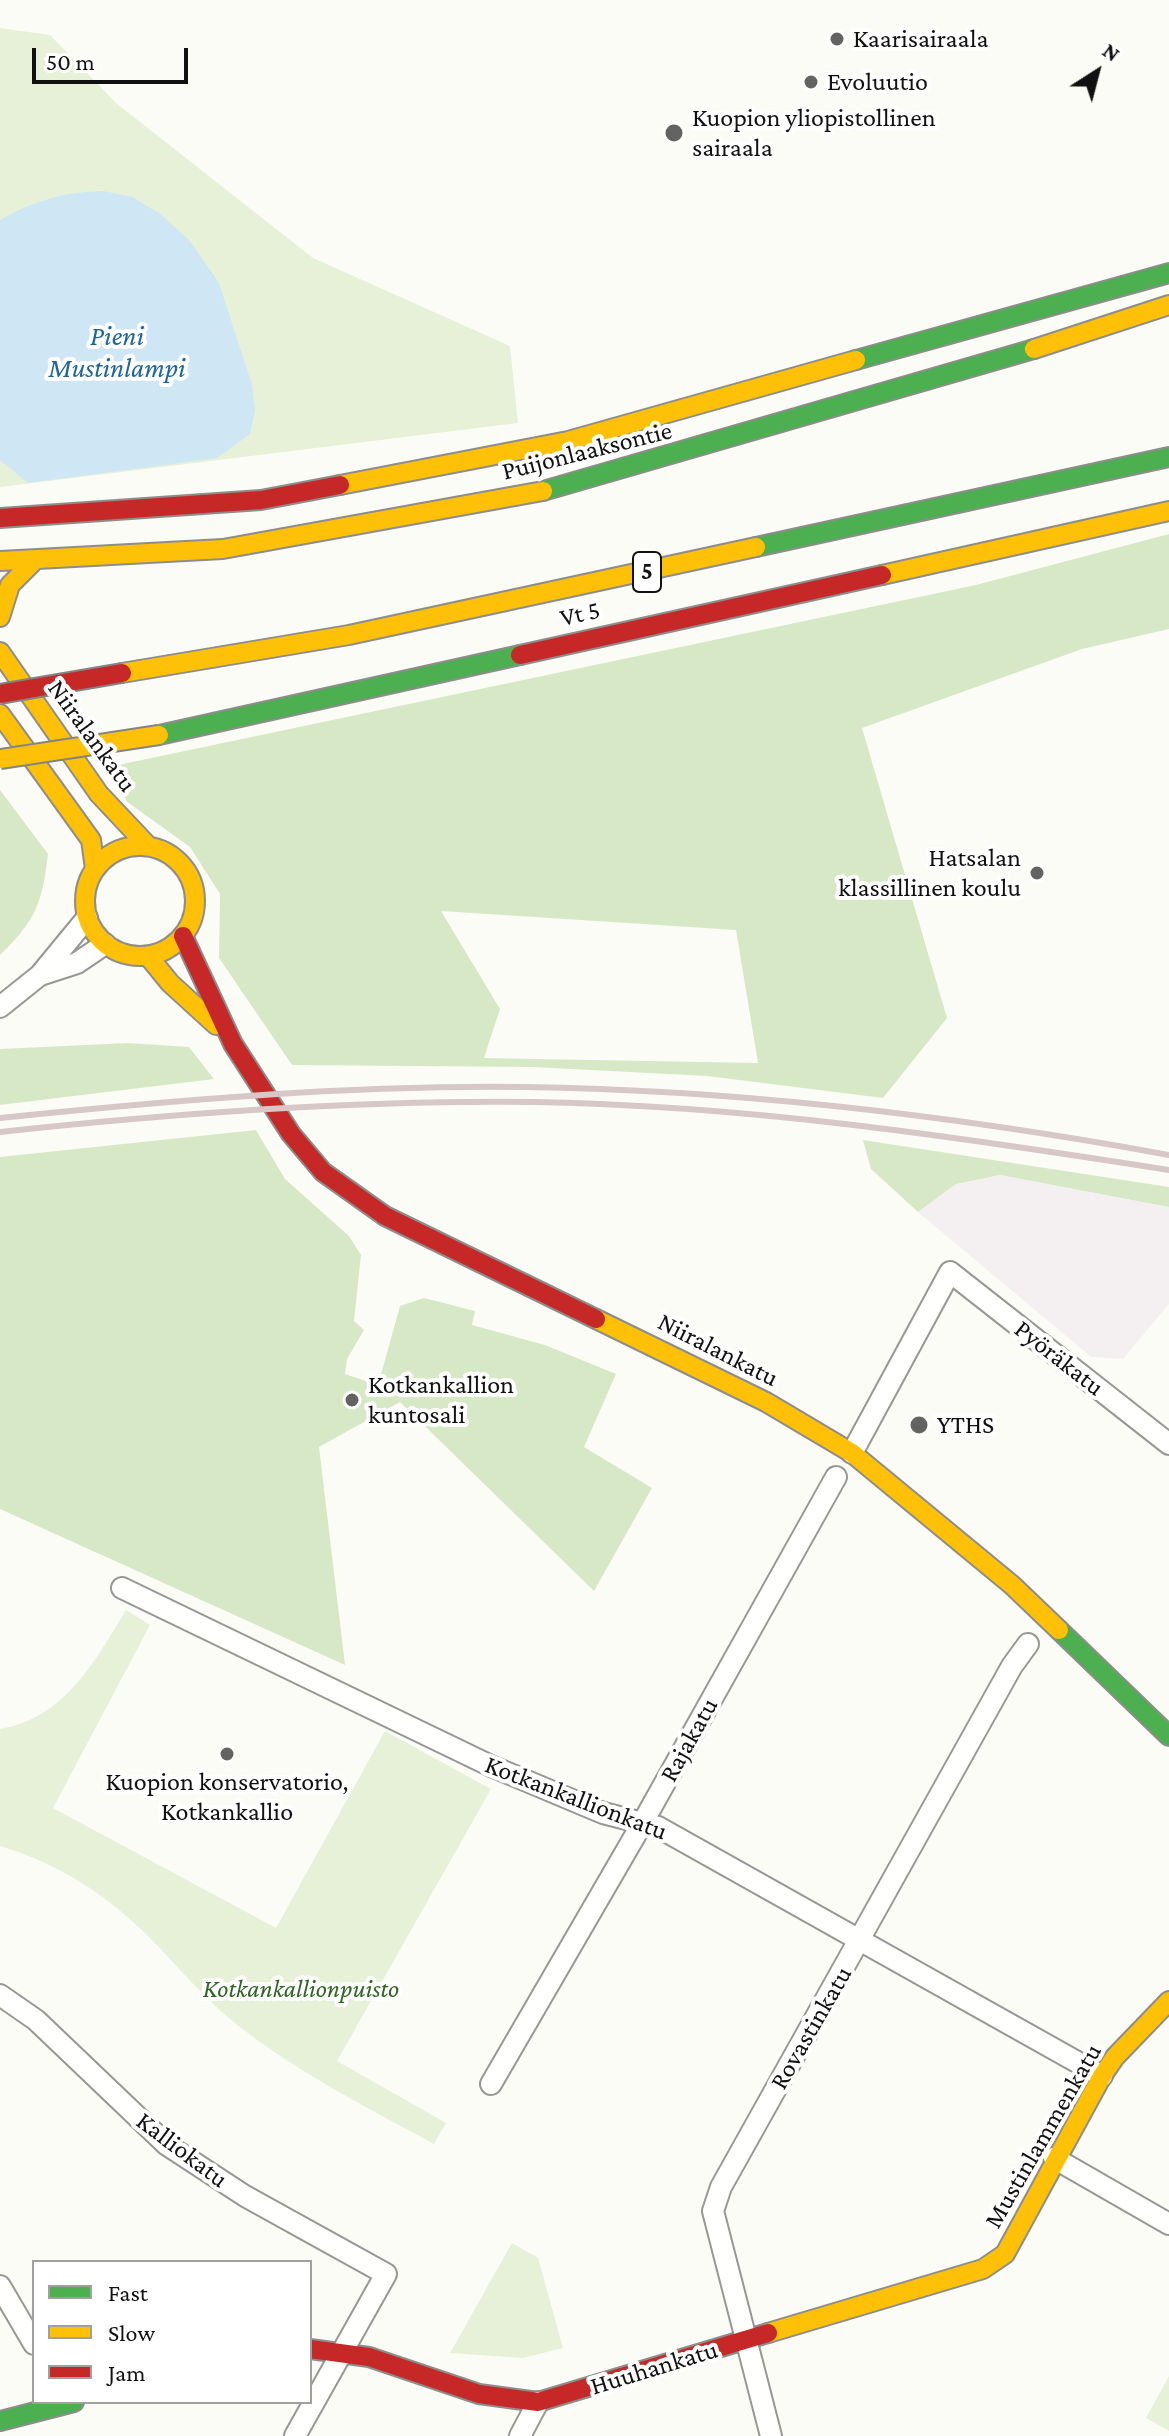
<!DOCTYPE html>
<html>
<head>
<meta charset="utf-8">
<style>
  body { margin:0 }
  #map { position:relative; width:1169px; height:2436px; overflow:hidden; background:#fcfcf7; font-family:"Crimson Pro",serif }
  canvas { display:block }
  .legend { position:absolute; left:32px; top:2260px; width:280px; height:144px; box-sizing:border-box; background:#fff; border:2px solid #a0a0a0; margin:0; padding:10px 14px; list-style:none; font-size:24px; color:#111 }
  .legend li { display:flex; align-items:center; gap:16px; height:40px }
  .legend b { width:40px; border:2px solid #a0a0a0 }
  .north { position:absolute; left:1057px; top:32px; width:80px; height:80px; -webkit-text-stroke:6px #fff; paint-order:stroke; rotate:36deg; font-size:22px; font-weight:700; line-height:32px; text-align:center; color:#111 }
  .north::after { content:''; display:block; margin:auto; width:28px; height:36px; background:#111; clip-path:polygon(50% 0,100% 100%,50% 72%,0 100%) }
  .scale { position:absolute; left:32px; top:48px; width:156px; height:36px; box-sizing:border-box; border:4px solid #111; border-top:0; padding-left:10px; font-size:24px; line-height:28px; white-space:nowrap; color:#111; -webkit-text-stroke:6px #fff; paint-order:stroke }
</style>
</head>
<body>
<div id="map">
<canvas width="1169" height="2436"></canvas>
<ul class="legend">
<li><b style="height:10px;background:#4caf50"></b>Fast</li>
<li><b style="height:10px;background:#ffc107"></b>Slow</li>
<li><b style="height:10px;background:#c62828"></b>Jam</li>
</ul>
<div class="north">N</div>
<div class="scale">50 m</div>
</div>
<script>
const context = document.querySelector('canvas').getContext('2d');
context.lineJoin = 'round';
function fill(path, color) { context.fillStyle = color; context.fill(path, 'evenodd'); }
function stroke(path, color, width, dash) { context.strokeStyle = color; context.lineWidth = width; context.lineCap = dash ? 'butt' : 'round'; context.setLineDash(dash || []); context.stroke(path); }
function drawText(font, color, halo, rows, align = 'center') {
  context.font = font + ' "Crimson Pro",serif'; context.lineWidth = 8; context.setLineDash([]); context.textBaseline = 'middle'; context.strokeStyle = halo; context.fillStyle = color; for (const [text, x, y, turn = 0] of rows) {
    context.save(); context.translate(x, y); context.rotate((+turn || 0) * Math.PI / 180); context.textAlign = isNaN(turn) ? turn : align; if (halo) context.strokeText(text, 0, 0); context.fillText(text, 0, 0); context.restore();
  }
}
const industrial = new Path2D(`
  M1000 1175 1169 1207V1304L1123 1359 1091 1357 918 1212 956 1184Z`);
const green = new Path2D(`
  M0 28 50 35 116 103 313 258 510 346 518 423 0 487Z
  M126 1610 150 1625 53 1808 276 1928 385 1731 491 1789 337 2061 446 2123 434 2144C366 2107 297 2072 236 2024 197 1993 168 1953 132 1921 93 1886 50 1861 0 1846V1729C65 1718 95 1661 126 1610Z
  M512 2243 538 2258 563 2348 523 2358 450 2353Z
  M1169 2376V2431L1146 2418Z`);
const forest = new Path2D(`
  M1169 534V629L1082 649 862 728 947 1018 883 1098 707 1076 532 1067 292 1065 219 958 220 894 190 847 126 801 118 765 976 585ZM441 911 736 930 758 1063 484 1058 500 1009Z
  M0 790 48 854C42 904 36 920 0 955Z
  M128 1043 189 1047 214 1079 0 1105V1049Z
  M256 1130 285 1179 349 1236 361 1255 354 1321 364 1330 347 1359 345 1374 378 1385 400 1306 424 1298 475 1311 472 1325 545 1345 616 1374 584 1447 652 1488 594 1591 400 1402 319 1447 345 1665 0 1509V1157Z
  M863 1140 1169 1187V1207L1000 1175 956 1184 918 1212 871 1169Z`);
const water = new Path2D(`
  M103 191 132 197 159 213 190 241 219 283 252 385 255 410 250 434 217 458 28 483 0 460V220C34 201 63 192 103 191Z`);
const street = new Path2D(`
  M40 975 77 963 105 944
  M0 1007 40 975 87 918
  M852 1453 950 1272 1169 1444
  M122 1588 491 1766 603 1813 658 1827 1102 2076
  M0 1995 36 2020 167 2145 245 2196 386 2274 295 2436
  M491 2084 643 1822 836 1477
  M1054 2158 1169 2224
  M0 2286 34 2344
  M520 2436 538 2402
  M771 2436 713 2211 721 2187 1012 1666 1028 1644`);
const fast = new Path2D(`
  M856 360 1169 273
  M543 491 1034 349
  M756 547 1169 457
  M159 735 520 655
  M1059 1630 1169 1736
  M0 2421 74 2402`);
const slow = new Path2D(`
  M1034 349 1169 305
  M340 485 568 441 856 360
  M0 561 223 549 543 491
  M882 575 1169 511
  M0 617 10 585 35 560
  M0 652 99 794 148 846
  M122 673 349 635 756 547
  M0 714 91 840 95 869
  M85 901a55 55 0 1 1 110 0a55 55 0 1 1-110 0Z
  M148 956 170 983 216 1025
  M596 1319 766 1402 852 1453 1012 1585 1059 1630
  M768 2333 983 2269 1005 2254 1102 2076 1115 2057 1169 2001`);
const jam = new Path2D(`
  M0 518 261 500 340 485
  M520 655 882 575
  M183 936 233 1044 291 1134 323 1172 385 1216 596 1319
  M310 2349 369 2357 479 2394 538 2402 768 2333`);
const rail = new Path2D(`
  M0 1118C175 1100 350 1085 525 1087 741 1090 957 1116 1169 1155
  M0 1132C176 1113 355 1100 532 1102 745 1105 958 1137 1169 1170`);
const slowBridge = new Path2D(`
  M0 759 159 735`);
const jamBridge = new Path2D(`
  M0 694 122 673`);
const markers = [
  [837,39,8,"#636362"],
  [811,82,8,"#636362"],
  [674,133,10,"#636362"],
  [1037,873,8,"#636362"],
  [352,1400,8,"#636362"],
  [919,1425,10,"#636362"],
  [227,1754,8,"#636362"]
];
const shields = [
  [647,572,28]
];
const shieldNames = [
  ["5",647,572]
];
const poiNames = [
  ["Kaarisairaala",853,39],
  ["Evoluutio",827,82],
  ["Kuopion yliopistollinen",692,118],
  ["sairaala",692,148],
  ["Hatsalan",1021,858,"right"],
  ["klassillinen koulu",1021,888,"right"],
  ["Kotkankallion",368,1385],
  ["kuntosali",368,1415],
  ["YTHS",937,1425],
  ["Kuopion konservatorio,",227,1782,"center"],
  ["Kotkankallio",227,1812,"center"]
];
const streetNames = [
  ["Puijonlaaksontie",587,451,-14],
  ["Vt 5",580,614,-13],
  ["Niiralankatu",92,736,54],
  ["Niiralankatu",718,1350,27],
  ["Pyöräkatu",1059,1358,38],
  ["Rajakatu",689,1740,-61],
  ["Kotkankallionkatu",576,1798,21],
  ["Rovastinkatu",811,2028,-60],
  ["Mustinlammenkatu",1043,2136,-60],
  ["Kalliokatu",182,2150,37],
  ["Huuhankatu",654,2368,-17]
];
const parkNames = [
  ["Kotkankallionpuisto",301,1989]
];
const waterNames = [
  ["Pieni",117,336],
  ["Mustinlampi",117,368]
];
fill(industrial, '#f4f0f2');
fill(green, '#e6f1d8');
fill(forest, '#d7e8c7');
fill(water, '#cfe7f5');
stroke(street, '#979795', 24);
stroke(fast, '#8d8d8b', 22);
stroke(slow, '#8d8d8b', 22);
stroke(jam, '#8d8d8b', 22);
stroke(street, '#fffffe', 20);
stroke(fast, '#4caf50', 18);
stroke(slow, '#ffc107', 18);
stroke(jam, '#c62828', 18);
stroke(rail, '#d7c7c7', 6);
stroke(slowBridge, '#848482', 22, []);
stroke(jamBridge, '#848482', 22, []);
stroke(slowBridge, '#ffc107', 18);
stroke(jamBridge, '#c62828', 18);
for (const [x, y, r, color] of markers) { const dot = new Path2D(); dot.arc(x, y, r, 0, 2 * Math.PI); context.fillStyle = color; context.fill(dot); stroke(dot, '#fff', 3); }
for (const [x, y, w] of shields) { const box = new Path2D(); box.roundRect(x - w / 2, y - 20, w, 40, 6); context.fillStyle = '#fff'; context.fill(box); stroke(box, '#111', 2); }
drawText('bold 24px', '#111', null, shieldNames);
drawText('26px', '#111', '#fff', poiNames, 'left');
drawText('26px', '#111', '#fff', streetNames);
drawText('italic 26px', '#306623', '#fff', parkNames);
drawText('italic 28px', '#1e659e', '#fff', waterNames);
</script>
</body>
</html>
